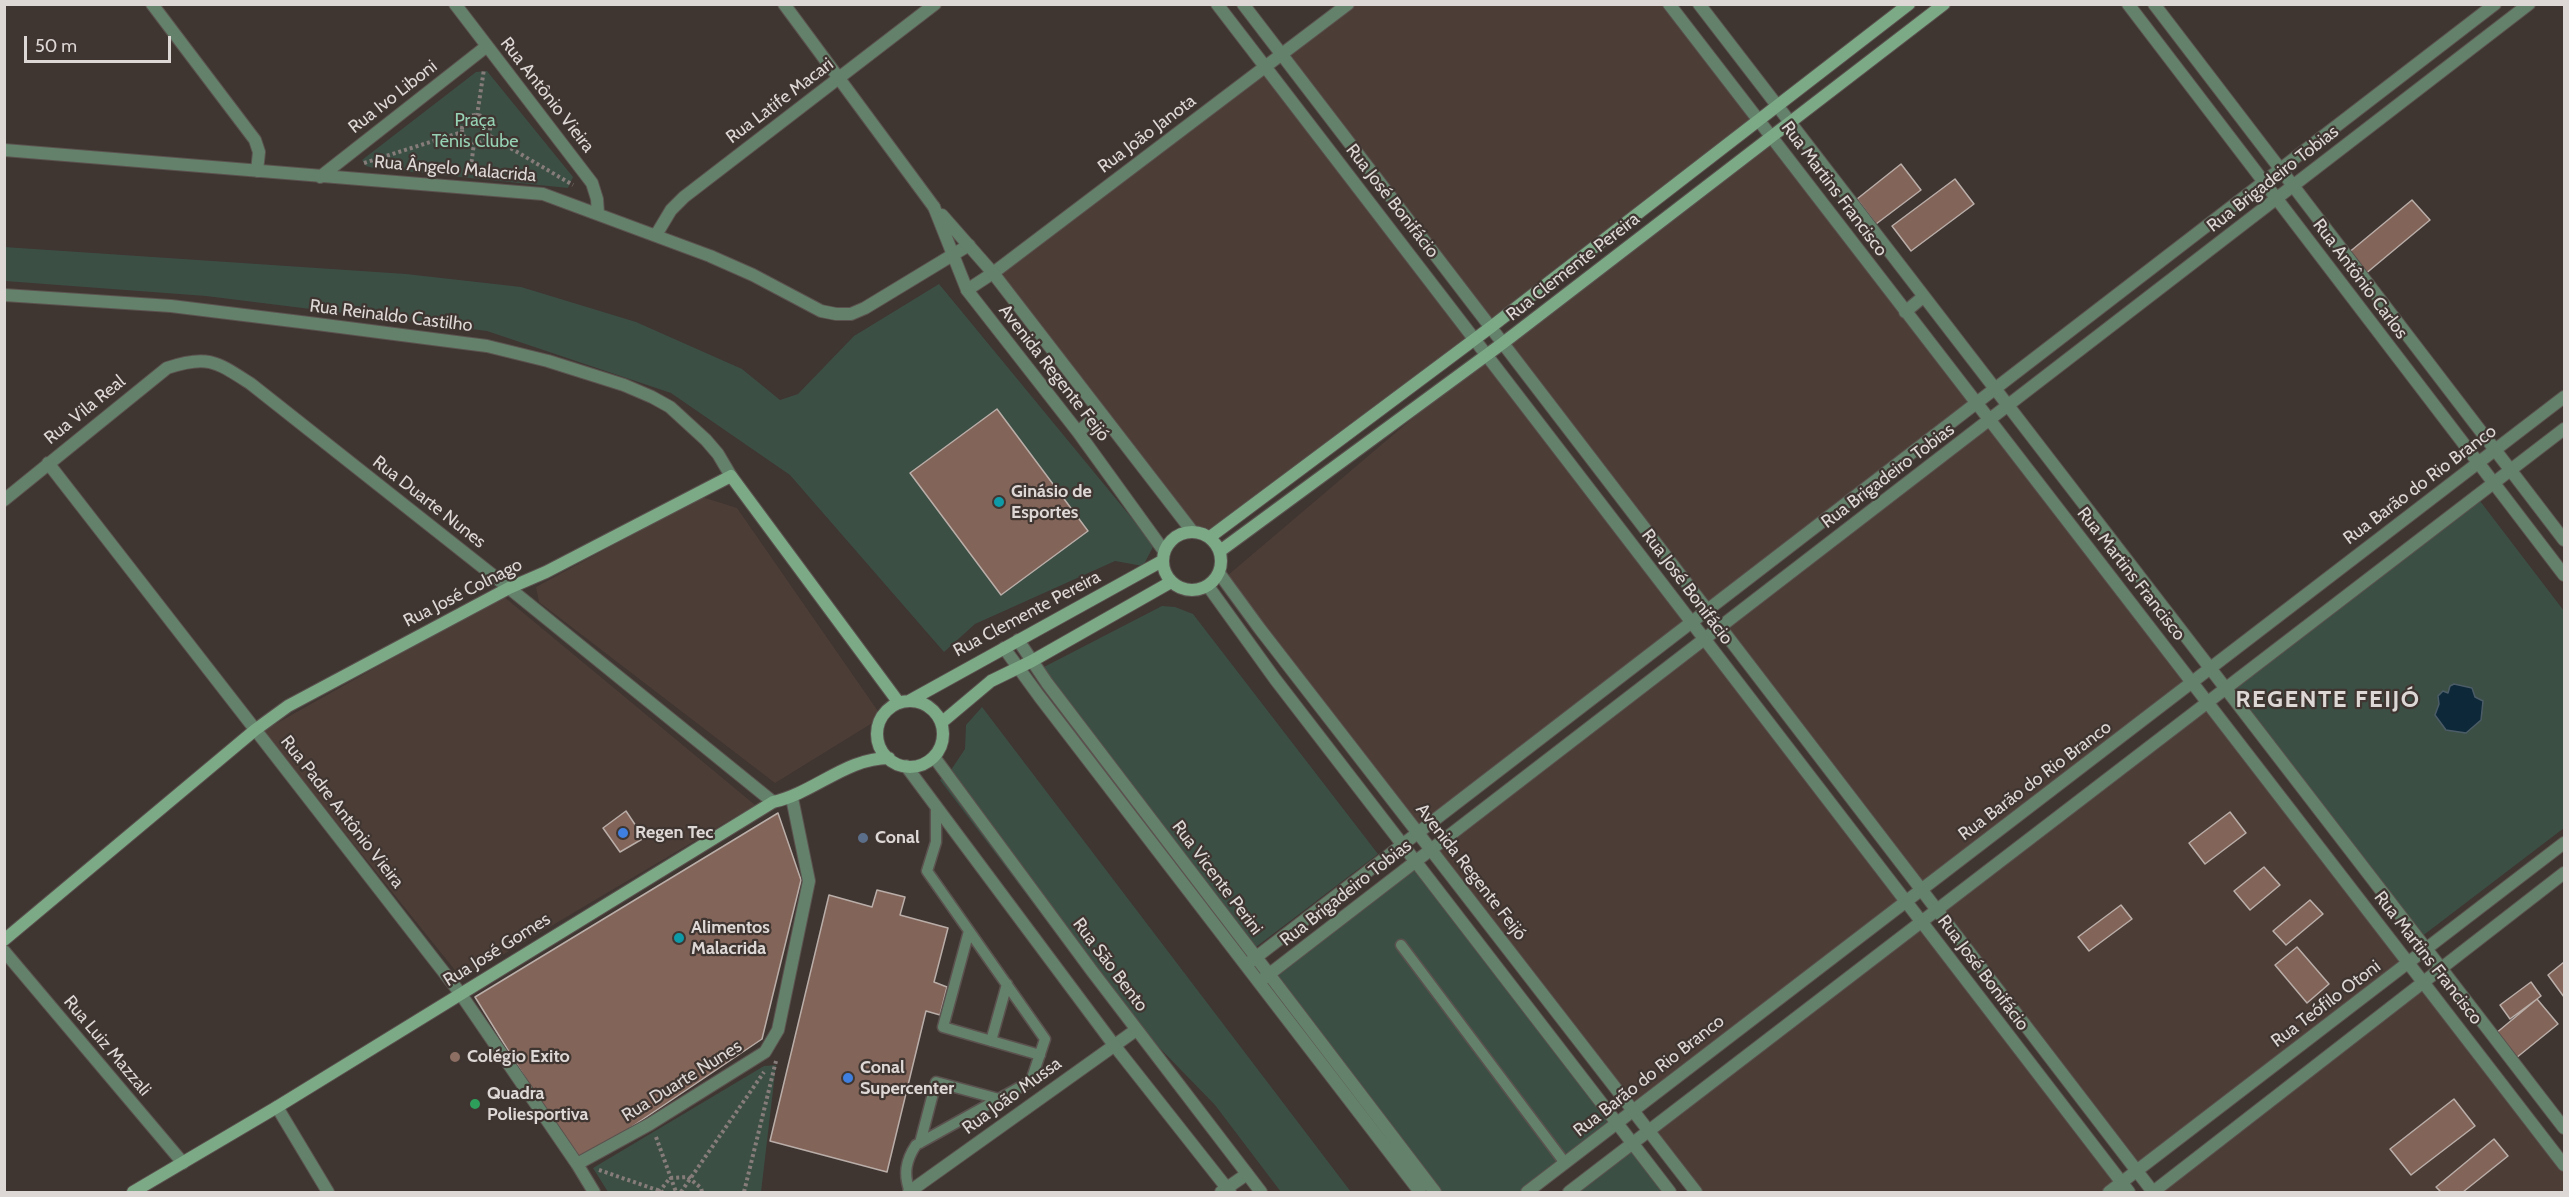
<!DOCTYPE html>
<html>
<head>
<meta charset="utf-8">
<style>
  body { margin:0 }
  #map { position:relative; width:2569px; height:1197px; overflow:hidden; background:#3f3531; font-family:Cabin,sans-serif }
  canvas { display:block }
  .frame { position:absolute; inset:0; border:6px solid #ddd7d5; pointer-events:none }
  .scale { position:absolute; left:24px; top:36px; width:147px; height:27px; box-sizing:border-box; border:3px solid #ddd7d5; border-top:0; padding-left:8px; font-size:18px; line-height:21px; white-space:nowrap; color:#ddd7d5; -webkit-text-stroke:4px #3f3531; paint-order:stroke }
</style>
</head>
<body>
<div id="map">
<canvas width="2569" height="1197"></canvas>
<div class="frame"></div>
<div class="scale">50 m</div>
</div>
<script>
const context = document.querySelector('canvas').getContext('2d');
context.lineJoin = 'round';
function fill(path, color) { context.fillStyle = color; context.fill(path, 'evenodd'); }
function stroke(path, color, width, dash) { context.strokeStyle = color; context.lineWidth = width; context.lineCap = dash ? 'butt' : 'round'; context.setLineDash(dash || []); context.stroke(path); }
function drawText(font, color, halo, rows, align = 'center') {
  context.font = font + ' Cabin,sans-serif'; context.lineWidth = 4.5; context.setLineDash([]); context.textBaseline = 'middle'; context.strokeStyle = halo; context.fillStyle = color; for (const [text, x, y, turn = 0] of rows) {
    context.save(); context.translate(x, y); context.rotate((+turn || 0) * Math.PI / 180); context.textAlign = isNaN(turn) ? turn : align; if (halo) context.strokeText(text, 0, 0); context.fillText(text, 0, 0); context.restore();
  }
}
const built = new Path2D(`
  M1348 5H1669L1759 120 1491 327 1281 55Z
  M1265 66 1475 338 1203 536 993 273Z
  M1772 138 1977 404 1707 611 1503 343Z
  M1487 355 1691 622 1418 833 1227 576Z
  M1990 420 2192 683 1921 890 1720 627Z
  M702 497 737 508 882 717 775 783 539 602 536 587Z
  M503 596 755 805 462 979 263 731Z
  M1704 639 1905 901 1633 1111 1431 850Z
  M2208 703 2409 963 2137 1171 1937 910Z
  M1921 921 2121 1183 2109 1192H1696L1649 1131Z
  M2424 983 2564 1165V1192H2153Z`);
const green = new Path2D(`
  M487 71 573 177 568 188 373 168 366 166 362 160 476 72Z
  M4 247 406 274 521 287 636 322 742 369 780 400 798 394 854 336 939 284 1154 545 1143 566 1115 561 975 624 944 652 790 475 671 393 487 331 206 296 5 281Z
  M2480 501 2564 611V828L2421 937 2231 691Z
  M1162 606 1175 607 1193 614 1378 854 1256 947 1042 668Z
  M982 707 1351 1192H1281L1215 1105 1083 969 940 780 951 770 965 749 966 725Z
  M1416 862 1617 1124 1527 1192H1435L1268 975Z
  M776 1065 761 1192H608L593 1168 764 1066Z
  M1632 1144 1668 1192H1569Z`);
const water = new Path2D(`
  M2454 684 2472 688 2475 697 2483 701 2481 720 2466 733 2446 730 2435 715 2439 704 2438 696 2443 691 2448 693 2450 686Z`);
const building = new Path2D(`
  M1901 164 1921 190 1876 224 1857 199Z
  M1955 179 1974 204 1911 251 1892 226Z
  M2412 200 2430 220 2364 275 2347 254Z
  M997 409 1088 531 1001 595 910 473Z
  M626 811 644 838 620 852 603 828Z
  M2230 812 2246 833 2205 864 2189 843Z
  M778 813 801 880 762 1039 578 1163 475 997Z
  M2264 867 2280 885 2250 910 2234 891Z
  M877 890 905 897 900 915 948 928 934 982 947 987 940 1015 926 1011 887 1172 770 1141 829 895 872 907Z
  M2310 900 2323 914 2286 945 2273 931Z
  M2121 905 2132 919 2089 951 2078 937Z
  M2297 947 2329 984 2307 1003 2275 965Z
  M2564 962V997L2548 975Z
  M2531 982 2541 996 2510 1019 2500 1005Z
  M2537 999 2558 1024 2516 1058 2495 1034Z
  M2454 1099 2475 1126 2411 1175 2390 1149Z
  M2494 1139 2508 1156 2463 1192H2441L2436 1187Z`);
const path = new Path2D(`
  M462 129a14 14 0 1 1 28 0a14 14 0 1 1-28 0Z
  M477 116 484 69
  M490 136 573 185
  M364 163 462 132
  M470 174 474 143
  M656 1137 676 1192
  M599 1170 663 1192
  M659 1192 670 1178 688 1177 701 1188 702 1192
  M681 1192 764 1072
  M744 1192 776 1061`);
const service = new Path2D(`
  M969 931 943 1027 1040 1055
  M1401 945 1565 1163
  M991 1041 1007 984
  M920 1143 936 1082 999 1099
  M910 1192C903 1174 906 1160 916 1145L1031 1081 1045 1039 927 871 936 842V806`);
const minor = new Path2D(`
  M152 4 255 140 259 152 257 171
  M455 4 592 183 597 199 598 213
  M784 4 934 207
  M1217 4 2129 1192
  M1243 4 2153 1192
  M1669 4 2564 1165
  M1699 4 2564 1128
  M2128 4 2564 575
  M2154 4 2564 540
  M4 150 543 194 710 256 753 275 821 311 836 314H851L865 308 969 245
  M320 177 487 46
  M656 235 671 210 684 197 935 4
  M967 290 993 273 1348 4
  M4 295 171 306 317 324 487 346 548 361 624 385 652 397 670 407 706 440 718 454 731 476
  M1905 312 1923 297
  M48 463 460 993 577 1164 594 1192
  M4 500 167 368C208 354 217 362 251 384L509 588 773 802
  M1018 640 1047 683 1435 1192
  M1004 648 1039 696 1420 1192
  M1246 965 2495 4
  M1259 982 2529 4
  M277 1107 328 1192
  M577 1164 650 1124 765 1052 778 1030 809 881 792 798
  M909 1192 1136 1030
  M1221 1192 1247 1174
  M1527 1192 2564 397
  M1569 1192 2564 429
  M2109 1192 2564 843
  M2153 1192 2564 873`);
const tertiary = new Path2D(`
  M934 207 967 290 1078 432 1164 551
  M942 215 993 273 1192 531
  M1078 432 1101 413
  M1219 573 1260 629 1696 1192
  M1208 586 1275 679 1670 1192
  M934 757 1092 971 1261 1192
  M906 766 1114 1045 1230 1192
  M4 951 183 1163`);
const secondary = new Path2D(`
  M1163 561a29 29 0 1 1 58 0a29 29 0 1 1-58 0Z
  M1210 537 1491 327 1909 4
  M1220 551 1503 343 1944 4
  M909 701 1162 561
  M877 734a33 33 0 1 1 66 0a33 33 0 1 1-66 0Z
  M941 723 991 681 1032 661 1171 582
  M4 940 255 730 288 706 509 588 546 572 731 476 899 703
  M133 1192 277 1107 773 802C814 793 846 758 889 758`);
const markers = [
  [999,502,6,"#0f9aa8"],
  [623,833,6,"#3f7fe0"],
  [863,838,6,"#5c6f8a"],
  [679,938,6,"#0f9aa8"],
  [455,1057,6,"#8d6e63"],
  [848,1078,6,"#3f7fe0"],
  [475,1104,6,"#2e9e5b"]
];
const streetNames = [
  ["Rua Antônio Vieira",547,95,52],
  ["Rua Ivo Liboni",393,97,-38],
  ["Rua Latife Macari",780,101,-37],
  ["Rua João Janota",1147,134,-37],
  ["Rua Ângelo Malacrida",455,169,5],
  ["Rua Brigadeiro Tobias",2273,179,-38],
  ["Rua Martins Francisco",1834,189,53],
  ["Rua José Bonifácio",1392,201,52],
  ["Rua Clemente Pereira",1573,267,-38],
  ["Rua Antônio Carlos",2360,279,53],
  ["Rua Reinaldo Castilho",391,316,7],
  ["Avenida Regente Feijó",1054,373,52],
  ["Rua Vila Real",85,410,-39],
  ["Rua Brigadeiro Tobias",1888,476,-37],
  ["Rua Barão do Rio Branco",2420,485,-37],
  ["Rua Duarte Nunes",429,502,38],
  ["Rua Martins Francisco",2131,574,52],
  ["Rua José Bonifácio",1687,587,53],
  ["Rua José Colnago",463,593,-27],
  ["Rua Clemente Pereira",1027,614,-28],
  ["Rua Barão do Rio Branco",2035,781,-37],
  ["Rua Padre Antônio Vieira",342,812,52],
  ["Avenida Regente Feijó",1471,872,52],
  ["Rua Vicente Perini",1217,878,53],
  ["Rua Brigadeiro Tobias",1346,893,-38],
  ["Rua José Gomes",497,950,-32],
  ["Rua Martins Francisco",2428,958,52],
  ["Rua São Bento",1110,965,53],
  ["Rua José Bonifácio",1983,973,53],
  ["Rua Teófilo Otoni",2326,1004,-37],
  ["Rua Luiz Mazzali",107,1046,50],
  ["Rua Barão do Rio Branco",1649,1076,-38],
  ["Rua Duarte Nunes",682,1081,-32],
  ["Rua João Mussa",1012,1096,-36]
];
const parkNames = [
  ["Praça",475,121],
  ["Tênis Clube",475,142]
];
const poiNames = [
  ["Ginásio de",1011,492],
  ["Esportes",1011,513],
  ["Regen Tec",635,833],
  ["Conal",875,838],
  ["Alimentos",691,928],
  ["Malacrida",691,949],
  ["Colégio Exito",467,1057],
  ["Conal",860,1068],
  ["Supercenter",860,1089],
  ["Quadra",487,1094],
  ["Poliesportiva",487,1115]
];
const districtNames = [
  ["REGENTE FEIJÓ",2328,700]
];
fill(built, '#4d3d37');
fill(green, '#3c4f45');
fill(water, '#0d2838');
stroke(water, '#4b5c67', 1.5);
fill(building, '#836459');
stroke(building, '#baaea9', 1.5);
stroke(service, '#5b524f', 13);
stroke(minor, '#5b524f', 14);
stroke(tertiary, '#5b524f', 14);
stroke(secondary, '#5b524f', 14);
stroke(path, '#867d7a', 4, [3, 3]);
stroke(service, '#64816b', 10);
stroke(minor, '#64816b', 12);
stroke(tertiary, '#64816b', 12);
stroke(secondary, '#7caa87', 12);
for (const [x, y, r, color] of markers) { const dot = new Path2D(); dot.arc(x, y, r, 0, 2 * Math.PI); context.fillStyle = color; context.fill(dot); stroke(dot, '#3f3531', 2); }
drawText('18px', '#ddd7d5', '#3f3531', streetNames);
drawText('18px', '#96d1b4', '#3f3531', parkNames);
drawText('bold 18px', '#ddd7d5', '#3f3531', poiNames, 'left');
context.letterSpacing = '1.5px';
drawText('bold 24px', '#ddd7d5', '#3f3531', districtNames);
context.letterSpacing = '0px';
</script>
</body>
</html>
